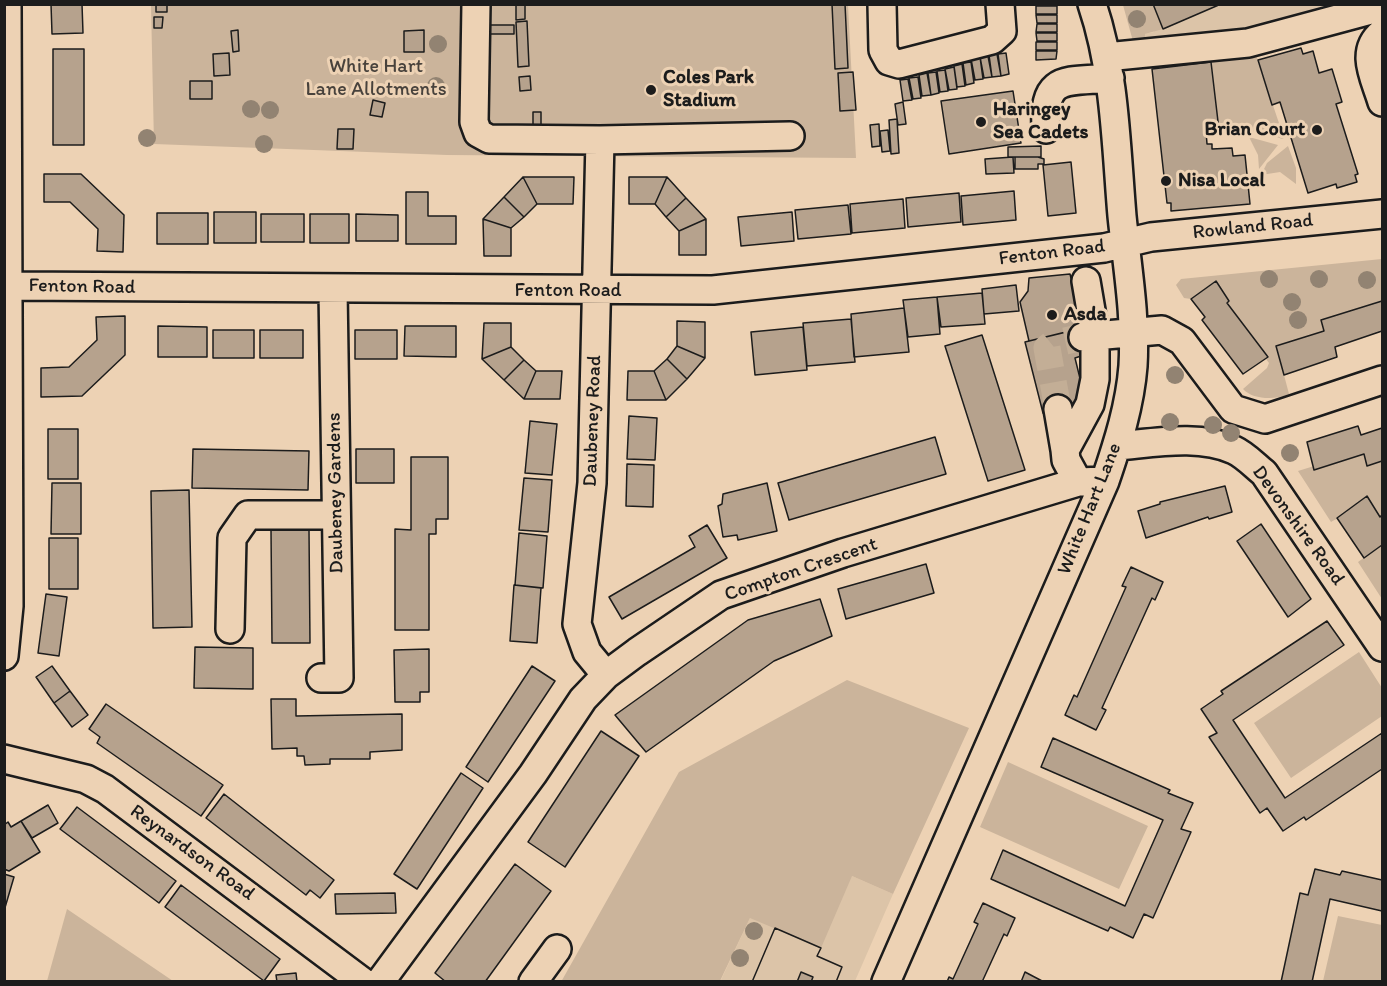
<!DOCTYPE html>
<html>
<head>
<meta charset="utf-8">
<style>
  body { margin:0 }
  #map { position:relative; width:1387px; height:986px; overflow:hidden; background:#edd2b4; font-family:Itim,sans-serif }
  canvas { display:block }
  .frame { position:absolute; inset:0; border:6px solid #1c1c1c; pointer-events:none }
</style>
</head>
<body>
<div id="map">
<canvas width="1387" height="986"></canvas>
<div class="frame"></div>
</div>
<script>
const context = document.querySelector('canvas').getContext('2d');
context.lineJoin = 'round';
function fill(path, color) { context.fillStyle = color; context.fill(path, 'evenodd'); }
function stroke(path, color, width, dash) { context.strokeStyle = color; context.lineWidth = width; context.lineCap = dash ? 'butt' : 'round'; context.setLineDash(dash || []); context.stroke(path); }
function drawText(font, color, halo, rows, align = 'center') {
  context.font = font + ' Itim,sans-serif'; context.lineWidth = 6; context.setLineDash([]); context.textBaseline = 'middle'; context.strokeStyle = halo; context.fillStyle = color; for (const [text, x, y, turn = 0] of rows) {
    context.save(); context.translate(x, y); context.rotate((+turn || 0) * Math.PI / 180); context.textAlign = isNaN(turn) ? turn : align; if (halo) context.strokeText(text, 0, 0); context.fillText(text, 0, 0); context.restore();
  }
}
const built = new Path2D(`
  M1142 5H1382L1147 61 1144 34 1154 32Z
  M852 876 893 894 855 981 720 982 750 918Z`);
const green = new Path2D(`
  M151 5H848L856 158 447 155 154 144Z
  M1123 5H1153L1163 29 1145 34V44L1134 45Z
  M1255 52 1284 138 1282 139 1264 132 1219 130 1210 56Z
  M1249 137 1278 145 1259 169 1258 155Z
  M1288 146 1296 168V184L1280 172 1261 175 1267 163Z
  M1382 259V305L1326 322 1328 332 1284 375 1289 394C1276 400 1253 400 1243 389L1267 368 1269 363 1212 287 1191 299 1184 298 1176 285 1181 279Z
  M1382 445V521C1372 513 1342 514 1331 522L1298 471Z
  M1382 545V599L1358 562Z
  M1359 652 1382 688V716L1291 778 1254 723Z
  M847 680 969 728 893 894 852 876 821 948 750 918 720 981 561 982 679 772Z
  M1008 762 1148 826 1119 889 980 827Z
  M67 909 173 981H47Z
  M1338 916 1382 925V981H1323Z`);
const building = new Path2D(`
  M51 4H82L83 33 52 34Z
  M156 4H167V12H156Z
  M516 4H525V19L516 20Z
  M832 4H845L848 68 835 69Z
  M1153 4H1221L1163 29Z
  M1036 6H1057V14H1036Z
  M1036 15H1057V23H1037Z
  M154 17H163L162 28H154Z
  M527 21 529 66 518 67 516 22Z
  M1037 24H1057V32H1036Z
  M479 25H514V34H480Z
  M238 30 239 51 233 52 231 31Z
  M424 30V52H404V31Z
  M1036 33H1057V41H1037Z
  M1036 42H1057V50H1036Z
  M1301 48 1303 54 1313 51 1319 73 1332 69 1342 102 1336 104 1358 174 1355 175 1357 182 1337 188 1336 184 1308 193 1280 102 1272 105 1258 60Z
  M53 49H84V145H53Z
  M1036 51H1057L1056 59 1036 60Z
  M229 53 230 75 214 76 213 54Z
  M1006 53 1009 74 1001 76 998 54Z
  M997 54 1001 76 992 77 989 55Z
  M988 56 992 77 984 78 980 57Z
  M980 57 983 79 975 80 971 59Z
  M971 62 974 83 966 85 963 63Z
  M1211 62 1219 130 1206 131 1207 144H1212V149L1232 148 1233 156 1245 155 1250 204 1171 211V203H1167L1152 69Z
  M962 64 965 86 957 87 954 66Z
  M954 67 957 89 949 90 945 69Z
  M945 70 948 91 940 92 937 71Z
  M853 72 856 110 840 111 838 73Z
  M936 72 939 93 931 95 928 73Z
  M927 73 931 95 922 96 919 75Z
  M530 76 531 90 520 91 519 77Z
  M918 77 921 98 913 99 909 78Z
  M908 79 912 100 903 101 900 80Z
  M190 81H212V99H190Z
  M1013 91 1021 143 949 154 941 101Z
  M373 100 385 103 382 117 370 115Z
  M903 102 906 124 898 125 895 104Z
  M533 112H541V127H533Z
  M897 119 899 153 891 154 889 120Z
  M879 124 880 146 872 147 870 125Z
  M338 129H354L353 149H337Z
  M888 130 890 151 882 152 880 131Z
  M1041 146V157H1008V147Z
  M1013 157 1014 173 986 174 985 159Z
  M1015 157H1038L1044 159V164H1038V169H1015Z
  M1071 162 1076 213 1048 216 1043 165Z
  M44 174H81L124 215 123 252 97 251 98 229 70 202H44Z
  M523 177H574L573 204H537Z
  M523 177 537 204 524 217 504 197Z
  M629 177H667L655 204H629Z
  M667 177 686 198 666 217 655 204Z
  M1014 191 1016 220 963 225 961 196Z
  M406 192H428V216H456V244H406Z
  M959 193 961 222 908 227 906 198Z
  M504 197 524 217 511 228 483 219Z
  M686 198 706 219 679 231 666 217Z
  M903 199 905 228 852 233 850 204Z
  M848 205 851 234 798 239 795 210Z
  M214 212H256V243H214Z
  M792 212 794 241 741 246 738 217Z
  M157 213H208V244H157Z
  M261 214H304V242H261Z
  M310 214H349V243H310Z
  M356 214 398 215V241H356Z
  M483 219 511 228V256H484Z
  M706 219V255H679V231Z
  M1070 274 1083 328 1029 341 1020 302 1028 291 1029 278Z
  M1216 281 1229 301 1227 303 1268 357 1243 374 1202 320 1205 317 1191 299Z
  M1016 285 1019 311 984 314 982 289Z
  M982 293 985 324 941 327 937 297Z
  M937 297 940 334 908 337 903 300Z
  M1382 301V331L1335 347 1337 357 1284 375 1276 346 1324 331 1321 320Z
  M904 308 909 352 854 357 851 314Z
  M125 316V355L82 396 41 397V368L69 367 97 340 96 317Z
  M851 319 855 362 807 366 803 323Z
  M677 321 705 322V358L677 346Z
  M484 323H511V347L482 359Z
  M158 326 207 327V357H158Z
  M405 326H456V357L404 356Z
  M803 327 807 370 755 375 751 332Z
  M1082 328 1087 354 1075 358 1086 403 1043 413 1025 342Z
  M213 330H254V358H213Z
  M260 330H303V358H260Z
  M355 330H397V359H355Z
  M982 335 1025 470 988 481 945 346Z
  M677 346 705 358 687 379 667 359Z
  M511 347 524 360 504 380 482 359Z
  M667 359 687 379 666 400 654 371Z
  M524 360 536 371 524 399 504 380Z
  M536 371H562L560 399H524Z
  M628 371H654L666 400H627Z
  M629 416 657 418 655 460 627 459Z
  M530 421 557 424 552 475 525 473Z
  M1358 426 1361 435 1382 428V461L1367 466 1364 454 1314 470 1307 442Z
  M48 429H78V479H48Z
  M935 437 946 474 789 520 778 483Z
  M193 449 309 451 308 490 192 488Z
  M356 449H394V483H356Z
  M411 457H448V519H436V534H429V630H395V529L411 530Z
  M627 464 654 465 653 507 626 506Z
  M524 478 552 480 548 532 519 530Z
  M52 483H81V534H51Z
  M767 483 777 531 738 540 737 535 723 537 718 506 722 504 723 494Z
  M1225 486 1232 512 1209 519 1208 517 1146 538 1138 511 1160 504V502Z
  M189 490 192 627 153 628 151 491Z
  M1367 496 1380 517 1382 515V545L1364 558 1337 518Z
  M1261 524 1311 599 1288 617 1237 541Z
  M707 525 727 558 622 619 609 597 695 547 689 536Z
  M271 530H309L310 643H272Z
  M519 533 547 536 543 588 515 585Z
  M49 538H78V589H49Z
  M926 564 934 593 846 619 838 589Z
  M1131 567 1163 582 1155 600 1152 598 1102 708 1106 710 1096 730 1065 715 1074 695 1077 697 1126 587 1122 586Z
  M514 585 541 588 537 643 510 641Z
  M46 594 67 597 59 656 38 653Z
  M820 599 832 636 774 661 646 752 615 715 748 620Z
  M1327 621 1344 645 1233 720 1285 798 1382 733V769L1306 820 1304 817 1283 831 1267 808 1260 813 1209 737 1217 733 1201 709 1223 694 1221 691Z
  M195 647 253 648V689L194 688Z
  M429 649V692H420V702H395L394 650Z
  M52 666 70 691 54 703 36 677Z
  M532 666 555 681 488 782 466 767Z
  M70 691 88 715 72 727 54 703Z
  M271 699H296V716L402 714V750L370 752V759H330V764L305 765 304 756H297V748L272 749Z
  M106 704 223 785 201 816 97 743 100 737 89 729Z
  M601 731 639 756 565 867 528 842Z
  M1053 738 1170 790 1168 793 1193 803 1181 829 1191 832 1153 918 1144 914 1133 938 1110 927 1108 931 991 879 1003 850 1125 906 1163 820 1041 767Z
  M461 773 483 788 417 889 394 874Z
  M224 794 334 880 320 898 310 890 306 895 206 818Z
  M48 805 58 823 32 838 21 821Z
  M77 807 176 881 159 903 60 829Z
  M21 821 40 852 9 871 4 869V825L8 822 11 827Z
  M515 864 551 891 485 982H446L435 973Z
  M1315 869 1340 875 1342 871 1382 880V911L1330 899 1312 982H1281L1300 893 1308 895Z
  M4 874 14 877 4 911Z
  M181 885 280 959 264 981 165 907Z
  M395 893 396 913 336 914 335 894Z
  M983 903 1015 918 1007 936 1004 934 982 982H947L949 977 953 979 978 924 974 922Z
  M775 928 821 948 817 956 842 967 836 982H811L813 977 801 972 797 982H752Z
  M775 928 821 948 817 956 842 967 836 982H752Z
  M1025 972 1044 982H1021Z
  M296 973 297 982H277L276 975Z`);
const minorTunnel = new Path2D(`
  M1058 409 1047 348 1052 344 1083 337`);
const minor = new Path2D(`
  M476 4 474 122 478 133 489 139 600 140 790 136
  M882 4 883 50 889 61 899 64 992 40 1002 31 1000 4
  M1382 33C1359 52 1375 78 1382 102
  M1106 57 1248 43 1382 7
  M1046 129C1043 74 1065 82 1110 78
  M600 140 592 483 577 624 587 652 606 675
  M8 286 713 290 1104 248 1151 237 1382 214
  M1083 337 1162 330 1182 341 1233 409 1265 419 1382 380
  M1058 409 1065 450
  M1117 446C1154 443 1199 434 1234 450 1245 455 1254 465 1264 473L1382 647
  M1078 482 1066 460 1065 450 1090 404 1095 379V334L1086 281
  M230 629 232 538 248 515H336
  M4 656 9 606 7 4
  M321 678H339L333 290
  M4 759 86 779 105 789 363 982
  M380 982 533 774 583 699 606 675 637 652 721 595 843 553 1078 482 1105 481
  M533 982 557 949
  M886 982 1105 481C1118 443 1130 405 1133 366 1136 316 1127 266 1122 216 1116 145 1115 72 1092 4`);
const trees = [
  [1137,19],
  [438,44],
  [436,86],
  [251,109],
  [270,110],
  [147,138],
  [264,144],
  [1269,279],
  [1319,279],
  [1367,280],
  [1292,302],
  [1298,320],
  [1175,375],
  [1170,422],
  [1213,425],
  [1231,433],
  [1290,453],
  [754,931],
  [740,958]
];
const markers = [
  [651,90,6,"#1c1c1c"],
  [981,122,6,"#1c1c1c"],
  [1317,130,6,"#1c1c1c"],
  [1166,181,6,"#1c1c1c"],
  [1052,315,6,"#1c1c1c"]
];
const parkNames = [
  ["White Hart",376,67],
  ["Lane Allotments",376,90]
];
const poiNames = [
  ["Coles Park",663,78],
  ["Stadium",663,101],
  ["Haringey",993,110],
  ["Sea Cadets",993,133],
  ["Brian Court",1305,130,"right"],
  ["Nisa Local",1178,181],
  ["Asda",1064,315]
];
const streetNames = [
  ["Rowland Road",1253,227,-6],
  ["Fenton Road",1052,253,-7],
  ["Fenton Road",82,287,1],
  ["Fenton Road",568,291],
  ["Daubeney Road",593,421,-88],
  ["Daubeney Gardens",336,493,-91],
  ["White Hart Lane",1090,509,-68],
  ["Devonshire Road",1298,526,54],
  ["Compton Crescent",801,570,-19],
  ["Reynardson Road",192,853,36]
];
fill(built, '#dcc4a8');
fill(green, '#cbb49b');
fill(building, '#b6a28d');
stroke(building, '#1c1c1c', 1.5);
stroke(minorTunnel, '#c3ae96', 27, [27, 14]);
stroke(minor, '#1c1c1c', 32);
stroke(minor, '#edd2b4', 27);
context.fillStyle = '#928372';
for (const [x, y] of trees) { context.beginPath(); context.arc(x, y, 9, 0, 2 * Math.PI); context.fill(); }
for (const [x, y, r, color] of markers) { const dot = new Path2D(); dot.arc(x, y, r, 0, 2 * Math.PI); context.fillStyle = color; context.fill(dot); stroke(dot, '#edd2b4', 2); }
drawText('20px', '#48423c', '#edd2b4', parkNames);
drawText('bold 20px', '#1c1c1c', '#edd2b4', poiNames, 'left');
drawText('20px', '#1c1c1c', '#edd2b4', streetNames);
</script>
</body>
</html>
